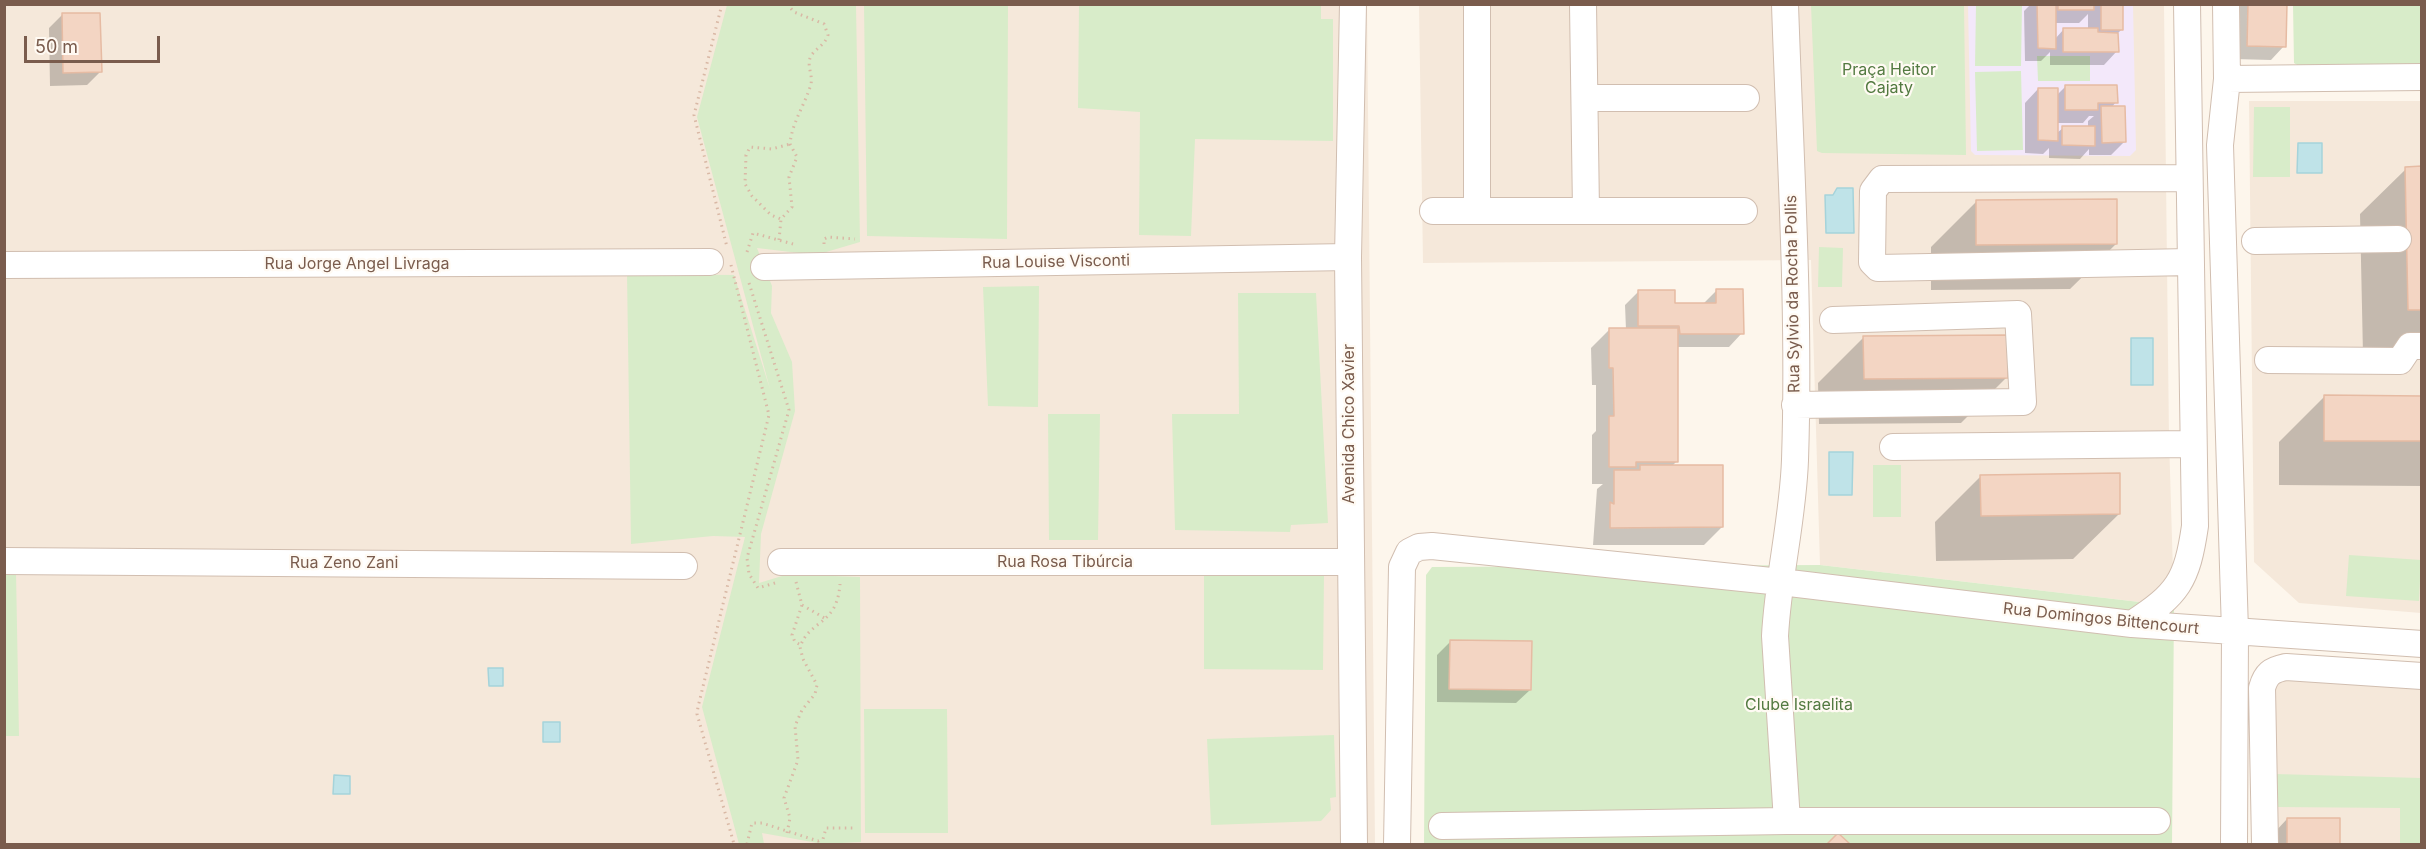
<!DOCTYPE html>
<html>
<head>
<meta charset="utf-8">
<style>
  body { margin:0 }
  #map { position:relative; width:2426px; height:849px; overflow:hidden; background:#fdf6ec; font-family:Inter,sans-serif }
  canvas { display:block }
  .frame { position:absolute; inset:0; border:6px solid #7a5c4d; pointer-events:none }
  .scale { position:absolute; left:24px; top:36px; width:136px; height:27px; box-sizing:border-box; border:3px solid #7a5c4d; border-top:0; padding-left:8px; font-size:18px; line-height:21px; white-space:nowrap; color:#7a5c4d; -webkit-text-stroke:4px #fffaf3; paint-order:stroke }
</style>
</head>
<body>
<div id="map">
<canvas width="2426" height="849"></canvas>
<div class="frame"></div>
<div class="scale">50 m</div>
</div>
<script>
const context = document.querySelector('canvas').getContext('2d');
context.lineJoin = 'round';
function fill(path, color) { context.fillStyle = color; context.fill(path, 'evenodd'); }
function stroke(path, color, width, dash) { context.strokeStyle = color; context.lineWidth = width; context.lineCap = dash ? 'butt' : 'round'; context.setLineDash(dash || []); context.stroke(path); }
function drawText(font, color, halo, rows, align = 'center') {
  context.font = font + ' Inter,sans-serif'; context.lineWidth = 4.5; context.setLineDash([]); context.textBaseline = 'middle'; context.strokeStyle = halo; context.fillStyle = color; for (const [text, x, y, turn = 0] of rows) {
    context.save(); context.translate(x, y); context.rotate((+turn || 0) * Math.PI / 180); context.textAlign = isNaN(turn) ? turn : align; if (halo) context.strokeText(text, 0, 0); context.fillText(text, 0, 0); context.restore();
  }
}
const residential = new Path2D(`
  M4 5H1367L1375 844H5Z
  M1419 5H2164L2169 438 2174 606 1820 565 1811 260 1423 263Z
  M2249 101H2421V613L2299 603 2254 562Z
  M2282 653 2421 664V844H2252V680L2262 662Z`);
const education = new Path2D(`
  M1968 5H2133L2136 150 2130 156 1975 155 1971 151Z`);
const green = new Path2D(`
  M727 5H856L860 242 816 255 757 248 772 286 771 313 792 362 795 411 761 534 759 583 815 566 830 567 833 576 860 577 861 842 823 844 762 833 764 844H739L702 707 745 537 713 536 631 544 627 274 734 275 770 389 697 117Z
  M864 5H1008L1007 239 867 236Z
  M1079 5H1321V19H1333V141L1195 139 1191 236 1139 235 1140 112 1078 108Z
  M1811 5H1964L1966 155 1822 153 1817 151Z
  M1976 5H2022L2021 66H1975Z
  M2293 5H2421V66L2300 67 2294 63Z
  M2037 56H2090V81H2038Z
  M2021 71 2023 150 1977 151 1975 72Z
  M2254 107H2290V177H2253Z
  M1819 247 1843 248 1842 287H1818Z
  M1039 286 1038 407 988 406 983 287Z
  M1238 293H1316L1328 523 1291 525 1290 532 1175 530 1172 414H1239Z
  M1048 414H1100L1098 540H1049Z
  M1873 465H1901V517H1873Z
  M2349 555 2421 560 2419 601 2346 596Z
  M1820 565 2174 606 2172 844H1424L1426 575 1432 567Z
  M5 571 16 572 19 736H5Z
  M1204 573 1324 575 1323 670 1204 669Z
  M864 709H947L948 833H865Z
  M1334 735 1336 797 1330 798 1331 810 1321 821 1211 825 1207 739Z
  M2275 774 2421 778V844H2400V808L2277 807Z`);
const water = new Path2D(`
  M2298 143H2322V173H2297Z
  M1837 188H1853L1854 233H1826L1825 195H1833Z
  M2131 338H2153V385H2131Z
  M1829 452H1853L1852 495H1829Z
  M488 668H503V686H489Z
  M543 722H560V742H543Z
  M334 775 350 776V794H333Z`);
const shadow = new Path2D(`
  M2031 4H2121L2122 29 2116 35 2117 51 2104 65H2050V52L2041 61H2025L2024 11ZM2088 14V29H2064L2055 39V23H2079Z
  M2235 4H2285L2284 46 2271 60 2234 59Z
  M62 15 100 72 87 85 50 86 49 28Z
  M2065 87 2116 102 2111 108 2124 142 2111 155H2089V149L2080 159 2049 158V148L2043 154 2025 153V103L2038 89 2057 95ZM2089 116H2094L2088 121V128H2063L2057 133V123H2083Z
  M2422 168V342L2363 355 2360 214 2406 169Z
  M1977 201 2116 244 2070 289 1931 290V247Z
  M1717 290 1742 333 1729 347H1676V462L1671 467 1722 527 1704 545H1593L1597 489 1603 484H1592V435L1596 431V385H1592L1591 348 1609 330H1626L1625 305 1639 291 1674 305 1703 304Z
  M1864 337 2007 377 1961 423 1819 424 1818 383Z
  M2324 397H2422V486L2279 485V442Z
  M1980 477 2119 514 2073 559 1936 561 1935 522Z
  M1450 642 1530 690 1516 703 1437 702V655Z
  M2287 819H2339V844H2274V833Z`);
const building = new Path2D(`
  M2037 4H2056V49L2038 48Z
  M2058 4H2094V10H2058Z
  M2101 4H2123V30H2101Z
  M2248 4H2287L2286 47 2247 46Z
  M62 13H100L102 72 63 73Z
  M2063 28H2098V32L2118 33 2119 52H2063Z
  M2065 85H2117L2118 103H2098V110H2065Z
  M2038 88H2058V141L2038 140Z
  M2101 106H2125L2126 142 2102 143Z
  M2062 126H2095V146L2062 145Z
  M2422 166V310H2408L2405 167Z
  M2117 199V244L1976 245V200Z
  M1716 289H1743L1744 334H1680L1679 326H1638V290H1675V303H1716Z
  M1609 328H1678V462H1636V467H1609V416H1614L1613 368H1609Z
  M2008 335V378L1864 379 1863 336Z
  M2324 395 2422 396V441H2324Z
  M1640 465H1723V527L1610 528V502L1614 504V470H1640Z
  M2120 473V514L1981 516 1980 475Z
  M1450 640 1532 641 1531 690 1449 689Z
  M2287 818H2340V844H2287Z
  M1838 833 1850 844H1827Z`);
const path = new Path2D(`
  M722 4 694 115 727 247
  M787 4 794 12 824 24 828 35C825 45 816 48 811 56 806 65 813 74 811 84 805 105 792 122 790 144L797 157 789 177 792 207 781 219 771 215 752 196 745 184 746 155 750 147 772 149 790 144
  M779 240 781 219
  M824 244V239L828 237 855 239
  M747 252 753 233 793 244
  M731 265 769 415 698 707 697 714 734 844
  M749 283 789 410 747 558 749 574 758 588 775 583
  M796 582 802 605 792 635 795 642 801 645
  M802 605 826 619
  M787 833 790 818 784 798 798 760 795 726 802 710 815 694 817 685 803 659 800 647C810 619 837 626 840 584
  M747 844 752 823H762L818 841 823 839 826 828H856`);
const minor = new Path2D(`
  M1353 4 1348 257 1354 844
  M1583 4 1586 211
  M1785 4C1790 156 1800 308 1795 460 1793 519 1778 577 1775 636L1787 821
  M2226 4 2227 79 2220 145 2235 631 2234 844
  M2227 79 2422 77
  M1585 98H1746
  M2189 178 1882 179 1873 191 1872 262 1878 268 2190 262
  M1477 210V4
  M1433 211H1744
  M2255 241 2398 239
  M4 265 710 262
  M764 267 1348 257
  M2268 360 2400 361 2410 346H2422
  M1795 405 2023 402 2018 314 1833 320
  M1893 447 2192 444
  M4 561 684 566
  M781 562H1350
  M2132 624C2178 594 2187 581 2195 526L2187 4
  M1442 826 1787 821H2157
  M1397 844 1402 567 1409 552 1419 547 1432 546 1781 582 2132 624 2422 644
  M2265 844 2262 688C2266 674 2271 670 2286 667L2422 676`);
const parkNames = [
  ["Praça Heitor",1889,70],
  ["Cajaty",1889,88],
  ["Clube Israelita",1799,705]
];
const streetNames = [
  ["Rua Louise Visconti",1056,262,-1],
  ["Rua Jorge Angel Livraga",357,264],
  ["Rua Sylvio da Rocha Pollis",1793,294,-91],
  ["Avenida Chico Xavier",1349,424,-90],
  ["Rua Rosa Tibúrcia",1065,562],
  ["Rua Zeno Zani",344,563],
  ["Rua Domingos Bittencourt",2101,619,6]
];
fill(residential, '#f5e8da');
fill(education, '#f3e8fa');
fill(green, '#d8ecc9');
fill(water, '#bfe3e8');
stroke(water, '#a5d3da', 1.5);
fill(shadow, '#0003');
fill(building, '#f3d5c3');
stroke(building, '#e6bba3', 1.5);
stroke(minor, '#d1beb0', 28);
stroke(path, '#d9b8a5', 3, [1.5, 4.5]);
stroke(minor, '#fff', 26);
drawText('16px', '#537a41', '#fffaf3', parkNames);
drawText('16px', '#7a5c4d', '#fffaf3', streetNames);
</script>
</body>
</html>
